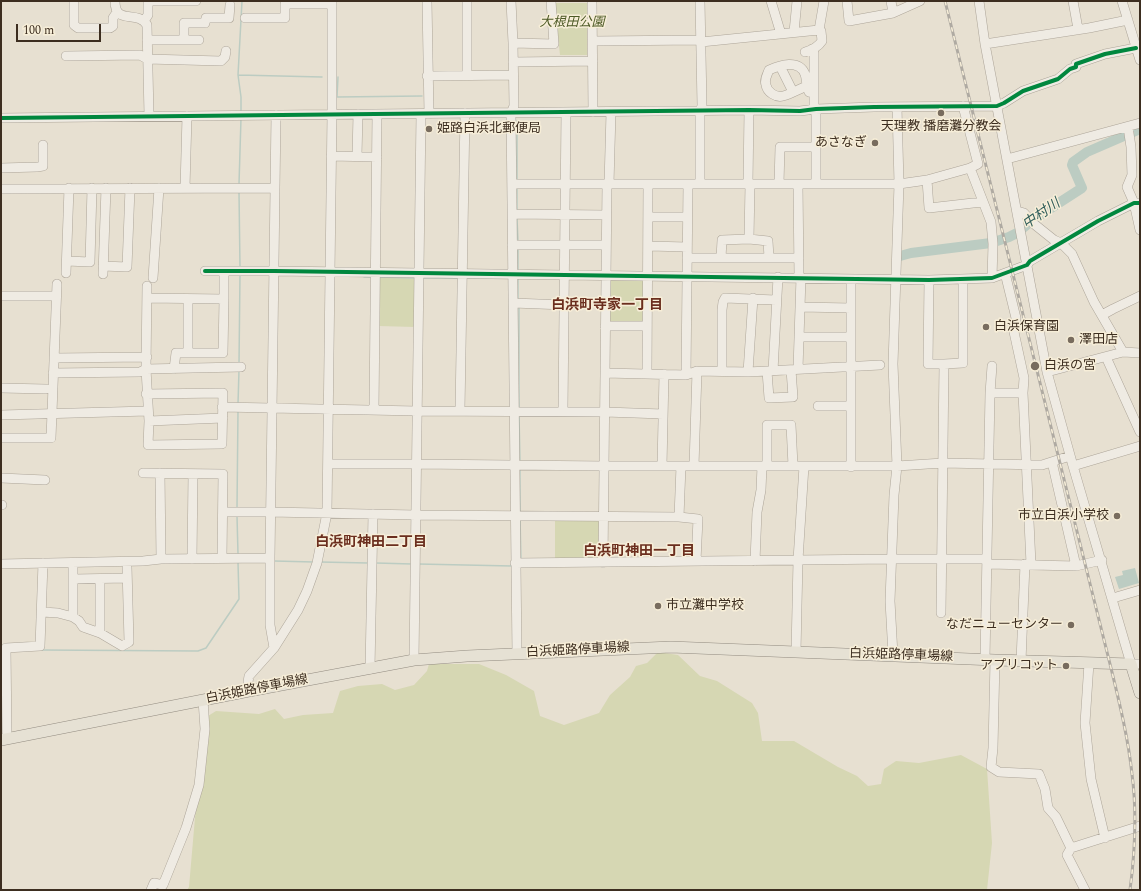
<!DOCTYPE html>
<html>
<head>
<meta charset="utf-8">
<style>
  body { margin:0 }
  #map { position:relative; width:1141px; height:891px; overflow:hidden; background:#e7e0d1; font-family:Spectral,serif }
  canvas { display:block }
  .frame { position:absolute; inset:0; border:2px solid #3d2e20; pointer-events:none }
  .scale { position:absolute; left:16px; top:24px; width:85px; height:18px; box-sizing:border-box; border:2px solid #3d2e20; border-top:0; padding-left:5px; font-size:12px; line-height:14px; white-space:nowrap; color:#3d2e20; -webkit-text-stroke:3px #f7eed8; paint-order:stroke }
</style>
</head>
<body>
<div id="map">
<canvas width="1141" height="891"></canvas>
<div class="frame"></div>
<div class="scale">100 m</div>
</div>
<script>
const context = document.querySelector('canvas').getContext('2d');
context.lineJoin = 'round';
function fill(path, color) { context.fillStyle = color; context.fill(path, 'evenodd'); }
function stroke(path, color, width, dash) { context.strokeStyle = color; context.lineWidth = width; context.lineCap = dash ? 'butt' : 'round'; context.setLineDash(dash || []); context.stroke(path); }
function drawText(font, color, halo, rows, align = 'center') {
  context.font = font + ' Spectral,"Noto Sans JP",serif'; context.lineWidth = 3; context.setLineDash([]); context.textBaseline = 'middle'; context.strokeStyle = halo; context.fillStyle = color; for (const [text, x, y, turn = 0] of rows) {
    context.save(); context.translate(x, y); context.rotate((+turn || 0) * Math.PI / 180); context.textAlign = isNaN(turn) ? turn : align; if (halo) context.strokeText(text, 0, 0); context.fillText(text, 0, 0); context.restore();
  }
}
const green = new Path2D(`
  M556 3H587V55H560L556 18Z
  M378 278H415V327L378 326Z
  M609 280H644V324H608Z
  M555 519H597L600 522 599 558 555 560Z
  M658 652 678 655 700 676 717 681 752 703 758 713 762 741H794L838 767 857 776 868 786 881 784 884 769 896 761 919 763 961 755 987 769 992 843 987 890H187L189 887 196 806 208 716 216 711 259 714 275 709 284 719 303 715 333 713 340 691 358 686 382 684 395 690 414 685 427 671 429 664H479L506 675 534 691 540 716 564 725 599 713 610 695 630 677 636 666 647 663Z`);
const water = new Path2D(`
  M1135 568 1139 583 1119 589 1115 577 1123 575 1122 571Z`);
const stream = new Path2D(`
  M238 75 322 77
  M338 77 337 97 422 96
  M241 112V97L238 75 242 1
  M517 121V180
  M239 184 241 118
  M517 188V210
  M239 192 240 268
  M517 218 518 242
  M518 248V270
  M364 277H373
  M378 277 415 278
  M422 278H459
  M466 278H489
  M518 278V300
  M519 306V408
  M239 364 240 274
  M238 404 239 370
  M519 414 520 462
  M520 468V512
  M237 508 238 410
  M237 516 238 554
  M520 518 521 560
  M274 561 314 562
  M320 562 368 563
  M376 563 412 564
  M418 564 512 566
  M41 650 198 651 206 648 239 599 238 562`);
const river = new Path2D(`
  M900 256 911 253 991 243 1009 237 1017 233 1034 219 1082 188 1072 165 1073 162 1087 152 1140 129`);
const minor = new Path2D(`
  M74 1V25L78 28H110L113 26V18L117 12
  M115 1C115 26 137 9 147 25L149 116
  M154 1H196
  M427 1 429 114
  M511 1 513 43 514 106 511 113 517 654
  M592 1 593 112
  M700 1 702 106 700 111V184
  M771 1 781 34
  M847 1 849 21 893 13 920 1
  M891 1 893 13
  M979 1 985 44 1047 372 1073 466 1131 664H1140
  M1073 1 1078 29
  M1122 1 1140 60
  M245 18H285V4H332
  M144 21 148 15V1
  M794 32 797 1
  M147 40H199
  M184 40V23H205L206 18H229L230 5
  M593 41 701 40
  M701 42 819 30 824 1
  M513 43 554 44 551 1
  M985 44 1089 28 1128 20
  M812 49 814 53V109
  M805 52C812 50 818 47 822 41L821 31 819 30
  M66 56 140 55 147 59 221 61 225 57 226 51
  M513 62 593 61
  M780 66 793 92
  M467 75V1
  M427 76 513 75
  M807 86C799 89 791 94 783 96 776 98 767 92 766 85 764 80 767 75 769 70 780 65 799 59 805 74 807 80 806 86 809 92L814 93
  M963 106 978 164 970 168
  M816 109V184
  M1 118 749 110 800 111 816 109 874 107 997 106 1004 103 1023 91 1058 79 1070 69 1076 67V64L1105 54 1136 48
  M1128 127 1131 147 1132 175 1127 187 1134 203 1140 230
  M331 156 377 157
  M357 156 358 114
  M1007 159 1140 123
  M1 168 37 167 43 166V145
  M927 180 929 208 982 202
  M512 184H899L927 180 970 168 991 222 993 244 992 278
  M609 184 611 112
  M748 184 749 110
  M779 184 780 147H816
  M798 184 799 277
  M185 188 187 116
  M1 189 275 188
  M1017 211 1024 213 1034 224 1054 240 1061 243 1072 254 1094 302 1123 352
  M512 214 606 215
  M649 217H687
  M749 239 750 184
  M512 245H606
  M649 246 687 247
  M687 258H799
  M721 258 722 240 749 239 768 241 769 258
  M67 261 90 262 92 188
  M103 266 127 267 130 188
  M205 271H274L929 280 992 278 1027 265 1030 261 1098 221 1134 203H1140
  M66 273 69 188
  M1005 273 1016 318 1014 332 1024 378 1023 393 1031 564
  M103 274 106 188
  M153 278 159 188
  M851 279V467
  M929 280 928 364H944L941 613
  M1 296H56
  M147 298 224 299V271
  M513 303 565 305
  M800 307 851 308
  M1102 315 1113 309 1140 296
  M605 326H647
  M799 337H851
  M188 353V299
  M1106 357 1140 432
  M54 358 147 357
  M944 364 963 363V279
  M174 369 176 353H223L224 299
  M798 369 801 277
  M722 371V310L723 302 725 298 776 300
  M767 371 769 398 793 397 791 370
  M773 371 778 277
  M748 372 753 298
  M1047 372 1123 352 1140 353
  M53 373 140 372 146 369 241 367
  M605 373 686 375 697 371 748 372 880 365
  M647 374 648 184
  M686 375 688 184
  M1 388 46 389
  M990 393H1023
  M146 394 223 393 222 444 148 445 149 421 146 369 147 286
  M818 406H851
  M222 407 417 411 605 412 663 414
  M374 410 377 114
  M460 410 465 113
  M563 411 566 112
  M1 415 148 411
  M149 421 223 418
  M1 438H51L57 284
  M1052 462 1076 566
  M328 464H417L605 466H897L943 463 1042 465 1070 456
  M662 466 664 374
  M694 466 697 371
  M767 466V425H791L793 466
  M1073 466 1140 446
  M143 473 223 474 222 558
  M160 473 161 559
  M1 478 45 480
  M1 505H2
  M223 512H270L416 515 679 517 698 519 696 561
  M679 517 681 466
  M192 559 193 474
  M755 561 757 512 761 490 762 466
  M515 563 892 559H987
  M603 563 607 184
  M1 564 143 561 161 559 270 558
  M988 564 1076 566 1102 560
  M73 567V617
  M74 579 127 578
  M100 579V633
  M1113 598 1140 590
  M42 612 58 613 73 617 79 621 83 627 100 633 122 646 129 642 127 567
  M274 648 270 625V558L276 115
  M796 652 798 560 804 466
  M893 655 890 601 894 495 897 466 893 364 899 184 897 107
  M985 659 990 393 992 366
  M414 660 421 114
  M995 660 993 748 991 767 999 772 1039 774 1045 789 1048 808 1056 817 1071 848 1067 855 1085 890
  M1021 661 1025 564
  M1089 663 1085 723 1091 779 1105 838
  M370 669 373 514
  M249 691 248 682 249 676 274 648 298 610 307 591 317 563 327 513 332 114V1
  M7 739 6 648 40 646 43 563
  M1071 848 1140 826
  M151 890 154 883 163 885 186 828 199 785 205 729 203 700`);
const major = new Path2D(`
  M1 740 249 691 414 660 467 656 671 647 995 660 1131 664 1140 693`);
const rail = new Path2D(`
  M945 1 1110 664C1119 701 1128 737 1132 774 1137 812 1135 852 1130 890`);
const cycleway = new Path2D(`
  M1 118 749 110 800 111 816 109 874 107 997 106 1004 103 1023 91 1058 79 1070 69 1076 67V64L1105 54 1136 48
  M205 271H274L929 280 992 278 1027 265 1030 261 1098 221 1134 203H1140`);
const markers = [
  [941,113,4,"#786c5e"],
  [429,129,4,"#786c5e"],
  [875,143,4,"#786c5e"],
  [986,327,4,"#786c5e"],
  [1071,340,4,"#786c5e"],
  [1035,366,5,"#786c5e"],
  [1117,516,4,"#786c5e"],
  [658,606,4,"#786c5e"],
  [1071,625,4,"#786c5e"],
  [1066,666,4,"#786c5e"]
];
const parkNames = [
  ["大根田公園",572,23]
];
const poiNames = [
  ["天理教 播磨灘分教会",941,127,"center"],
  ["姫路白浜北郵便局",437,129],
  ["あさなぎ",867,143,"right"],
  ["白浜保育園",994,327],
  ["澤田店",1079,340],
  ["白浜の宮",1044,366],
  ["市立白浜小学校",1109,516,"right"],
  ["市立灘中学校",666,606],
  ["なだニューセンター",1063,625,"right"],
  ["アプリコット",1058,666,"right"]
];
const streetNames = [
  ["白浜姫路停車場線",578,651,-3],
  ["白浜姫路停車場線",901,656,2],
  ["白浜姫路停車場線",257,690,-11]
];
const waterNames = [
  ["中村川",1042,215,-35]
];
const neighbourhoodNames = [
  ["白浜町寺家一丁目",607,306],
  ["白浜町神田二丁目",371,543],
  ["白浜町神田一丁目",639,552]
];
fill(green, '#d6d7b3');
fill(water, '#bcccc2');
stroke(stream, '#bcccc2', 1.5);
stroke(river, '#bcccc2', 10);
stroke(minor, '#ada599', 10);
stroke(major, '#928b80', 12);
stroke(minor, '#efebe3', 9);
stroke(major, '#e6e1d4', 11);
stroke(rail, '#afaaa2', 3);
stroke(rail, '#f7eed8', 1.5, [4.5]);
stroke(cycleway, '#00873e', 4);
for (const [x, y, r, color] of markers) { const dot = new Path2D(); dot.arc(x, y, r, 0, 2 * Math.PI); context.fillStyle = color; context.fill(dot); stroke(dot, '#f7eed8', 1.5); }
drawText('italic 13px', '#4d5a26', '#f7eed8', parkNames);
drawText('13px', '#3d2e20', '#f7eed8', poiNames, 'left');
drawText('13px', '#3d2e20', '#f7eed8', streetNames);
drawText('italic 14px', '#2f5d5a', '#f7eed8', waterNames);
drawText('bold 14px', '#6b2e1e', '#f7eed8', neighbourhoodNames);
</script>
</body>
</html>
